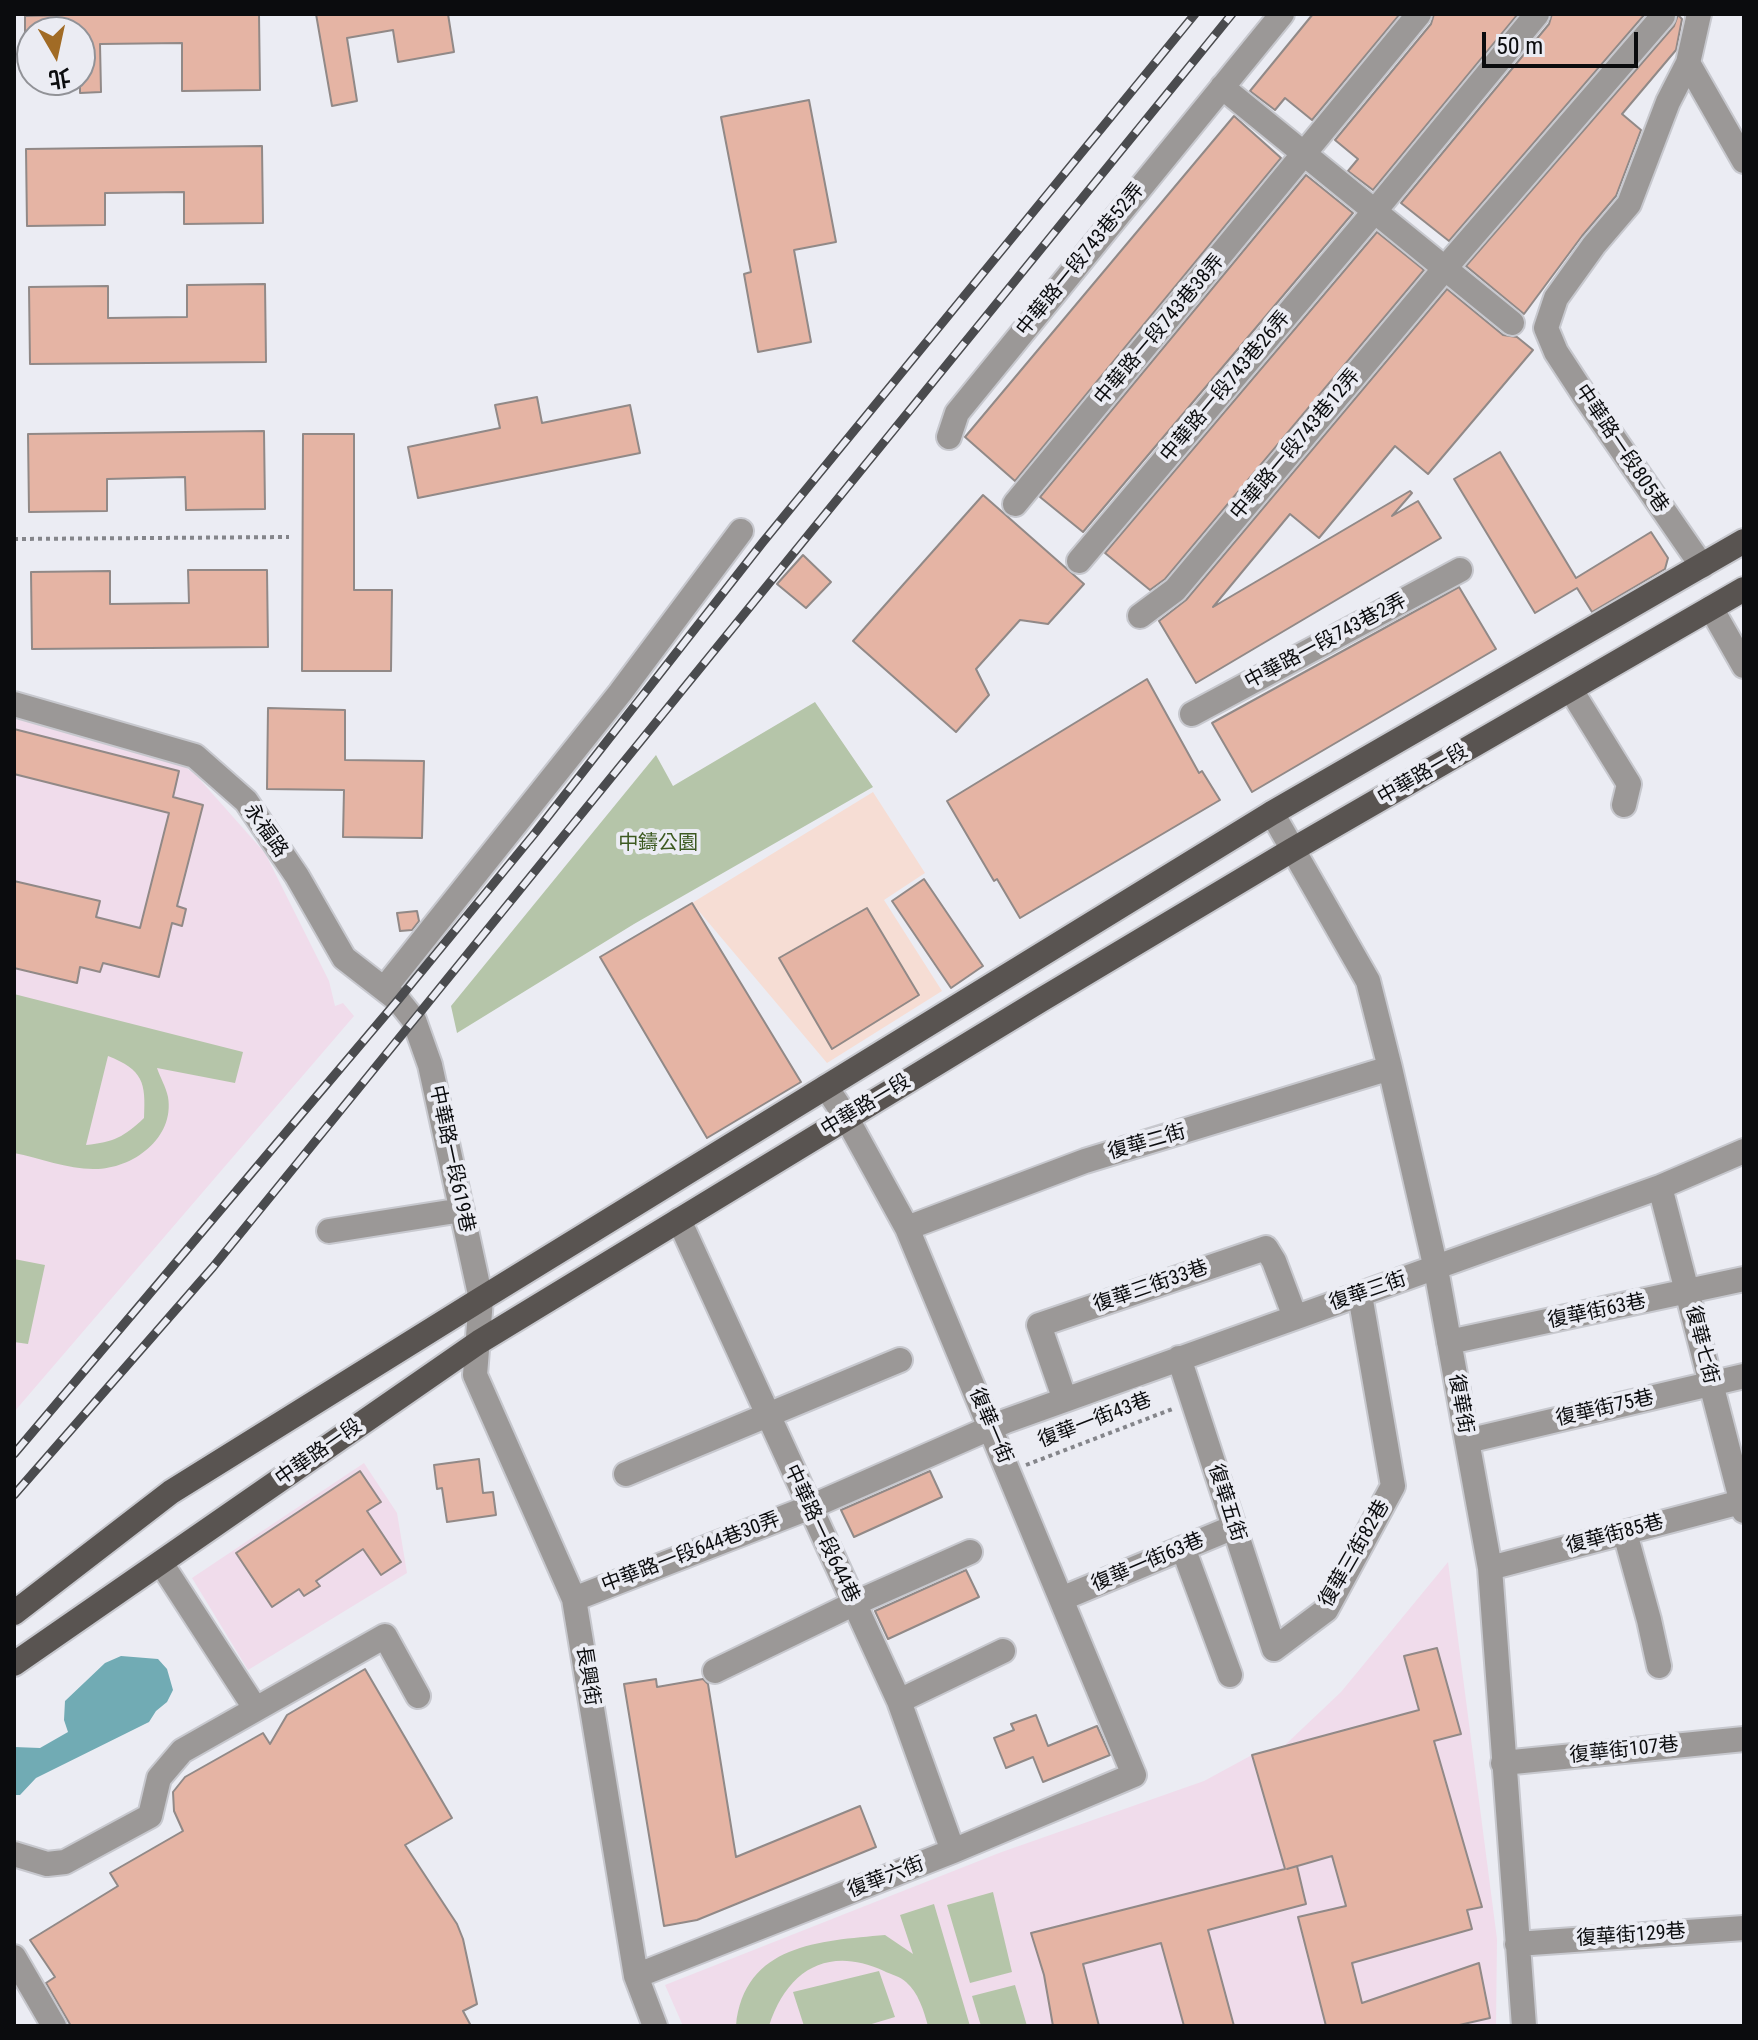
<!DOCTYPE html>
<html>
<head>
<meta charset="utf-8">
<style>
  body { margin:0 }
  #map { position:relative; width:1758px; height:2040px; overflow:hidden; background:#ebecf3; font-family:"Roboto Condensed","Noto Sans TC",sans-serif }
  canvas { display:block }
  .frame { position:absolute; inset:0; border:16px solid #0b0c0e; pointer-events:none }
  .north { position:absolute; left:16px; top:16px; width:80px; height:80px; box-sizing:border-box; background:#ebecf3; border:2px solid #919297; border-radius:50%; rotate:171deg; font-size:22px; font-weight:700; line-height:32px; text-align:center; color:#0b0c0e }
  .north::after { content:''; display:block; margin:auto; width:28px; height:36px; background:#a16b25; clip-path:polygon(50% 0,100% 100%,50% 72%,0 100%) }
  .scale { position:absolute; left:1482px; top:32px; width:156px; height:36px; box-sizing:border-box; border:4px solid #0b0c0e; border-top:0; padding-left:10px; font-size:24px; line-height:28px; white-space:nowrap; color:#0b0c0e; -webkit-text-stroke:6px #ebecf3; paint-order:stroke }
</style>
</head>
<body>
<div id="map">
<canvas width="1758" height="2040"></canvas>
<div class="frame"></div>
<div class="north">北</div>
<div class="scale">50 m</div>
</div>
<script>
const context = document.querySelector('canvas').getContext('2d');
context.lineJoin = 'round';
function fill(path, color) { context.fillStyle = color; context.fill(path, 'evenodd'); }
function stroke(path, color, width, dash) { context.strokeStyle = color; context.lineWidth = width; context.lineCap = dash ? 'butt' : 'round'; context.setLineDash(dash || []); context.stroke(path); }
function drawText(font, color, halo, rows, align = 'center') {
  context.font = font + ' "Roboto Condensed","Noto Sans TC",sans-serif'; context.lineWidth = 8; context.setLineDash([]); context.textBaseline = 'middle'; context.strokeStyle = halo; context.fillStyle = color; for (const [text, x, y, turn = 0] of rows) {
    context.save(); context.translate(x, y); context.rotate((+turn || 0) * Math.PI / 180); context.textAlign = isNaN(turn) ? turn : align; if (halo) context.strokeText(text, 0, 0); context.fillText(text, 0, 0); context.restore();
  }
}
const commercial = new Path2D(`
  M873 792 925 873 884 900 942 991 827 1063 692 903Z`);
const education = new Path2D(`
  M14 713 176 761 195 774 265 853 329 981 335 1006 343 1003 354 1016 14 1412Z
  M364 1463 397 1513 407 1573 248 1670 192 1578Z
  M1448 1562 1497 1939 1496 2026H683L665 1985 999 1853 1204 1781 1252 1755 1285 1745 1341 1692Z`);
const green = new Path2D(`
  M815 702 873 787 634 924 457 1033 451 1006 656 755 673 786Z
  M14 994 243 1052 235 1083 157 1068C160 1077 166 1087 168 1097 175 1139 131 1170 93 1169 68 1169 39 1158 14 1153ZM108 1056C143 1070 146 1082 144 1118 124 1137 114 1142 86 1145Z
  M14 1259 45 1265 28 1344 14 1342Z
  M993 1892 1012 1972 970 1983 947 1905Z
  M934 1904 970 2026H928C924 2011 918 1992 906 1982 901 1977 890 1974 884 1971 828 1945 787 1970 769 2026H736C744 1944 820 1941 885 1935L913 1954 900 1915Z
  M879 1971 895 2017 865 2026H804L793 1992Z
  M1015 1985 1027 2026H981L972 1996Z`);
const water = new Path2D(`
  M121 1656 158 1659 167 1669 173 1690 167 1702 156 1711 149 1722 36 1778 20 1795H14V1747L40 1748 68 1732 64 1720 65 1701 105 1663Z`);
const building = new Path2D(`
  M100 14H259L260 90 182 91V43L100 44 101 92 80 93V32H25V16Z
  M316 14H448L454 52 398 62 393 30 347 38 357 101 332 106Z
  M1313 14H1400L1312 120 1285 98 1275 110 1250 91Z
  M1434 14H1518L1373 190 1348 171 1358 159 1335 140 1431 24Z
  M1552 14H1645L1449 241 1401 203 1549 24Z
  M1678 15 1682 19 1676 50 1622 114 1641 130 1616 196 1582 236 1524 314 1466 266 1674 26Z
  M809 100 836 242 794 250 811 342 758 352 744 274 751 272 721 117Z
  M1234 116 1281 158 1015 481 965 437Z
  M262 146 263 223 184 224V192L105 193V225L27 226 26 149Z
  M1306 175 1353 213 1083 532 1040 497Z
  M1377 232 1424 270 1165 579 1150 590 1105 553Z
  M265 284 266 362 30 364 29 287 108 286V318L187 317V285Z
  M1447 289 1503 335 1517 337 1533 350 1428 474 1395 446 1319 538 1290 514 1213 607 1410 491 1412 493 1392 516 1418 501 1441 538 1196 683 1159 621 1186 600Z
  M537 397 542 423 630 405 640 453 418 498 408 447 500 428 495 405Z
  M264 431 265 509 186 510 185 477 107 479V511L29 512 28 434Z
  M303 434H354V590H392L391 671H302Z
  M1500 452 1576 578 1651 532 1668 558 1665 569 1592 612 1577 588 1535 613 1454 479Z
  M983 495 1084 584 1048 624 1020 620 976 669 989 695 956 732 853 641Z
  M803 555 831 582 806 608 777 584Z
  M188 570H267L268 647 32 649 31 572 110 571V604L189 603Z
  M1459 587 1496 649 1252 792 1212 723Z
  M1147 679 1199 773 1202 771 1220 800 1020 918 997 879 994 881 947 801Z
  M268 708 345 710V760L424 761 422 838 343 837 344 790 267 789Z
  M14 729 179 771 173 797 203 805 177 906 186 909 182 926 172 923 159 977 103 963 100 972 80 967 77 983 14 968V881L100 901 96 917 140 928 169 813 14 774Z
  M924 879 983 966 951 988 892 901Z
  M692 903 801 1082 707 1138 600 957Z
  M867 908 919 995 832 1049 779 958Z
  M417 911 419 921 412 930 400 931 397 913Z
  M479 1459 483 1493 493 1492 496 1515 447 1522 442 1488 437 1489 434 1465Z
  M360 1471 381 1502 367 1511 401 1562 381 1575 363 1549 316 1581 320 1586 304 1596 299 1589 272 1607 236 1553Z
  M930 1471 942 1497 854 1537 841 1510Z
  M966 1570 979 1597 888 1639 875 1611Z
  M1437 1648 1461 1734 1434 1741 1482 1907 1467 1910 1472 1929 1352 1963 1362 2003 1479 1963 1490 2018 1455 2026H1326L1298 1917 1346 1906 1332 1856 1287 1869 1297 1866 1306 1904 1208 1930 1234 2026H1184L1161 1943 1083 1964 1099 2026H1053L1044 1975 1031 1933 1285 1869 1252 1755 1419 1710 1404 1656Z
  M365 1669 452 1818 405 1845 457 1924 463 1939 477 2004 463 2011 471 2026H71L46 1983 55 1977 30 1940 118 1886 110 1873 183 1831 174 1811 173 1792 185 1777 263 1733 270 1744 287 1715Z
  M656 1679 657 1687 703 1679 708 1684 736 1857 860 1806 876 1847 697 1920 664 1926 624 1684Z
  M1036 1715 1048 1746 1097 1726 1110 1755 1043 1782 1033 1757 1006 1768 994 1738 1014 1730 1011 1724Z`);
const path = new Path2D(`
  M14 539 289 537
  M1026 1465 1175 1408`);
const minor = new Path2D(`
  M1699 14 1688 63 1668 102 1629 204 1594 245 1556 298 1546 328 1556 352 1586 398 1702 566
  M1688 63 1744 161
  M1222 87 1512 323
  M949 437 957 413 1282 14
  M1015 504 1419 14
  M1079 561 1374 212 1537 14
  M1711 608 1744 666
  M1140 616 1175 590 1446 267 1663 16
  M1571 690 1629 784 1624 805
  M14 704 195 756 246 801 297 876 344 958 398 1000 414 1020 430 1065 481 1299 475 1375 574 1599 636 1976 655 2026
  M1192 714 1460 570
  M1272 813 1368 981 1390 1068 1436 1269 1490 1568 1524 2026
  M384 989 620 693 741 531
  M1660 1187 1744 1511
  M679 1220 899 1701 953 1851
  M907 1228 1085 1161 1390 1068
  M329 1231 462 1210
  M1449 1342 1744 1279
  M1179 1358 1274 1649 1326 1610 1393 1486 1360 1295
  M1065 1400 1039 1325 1266 1248 1274 1261 1295 1317
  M1467 1441 1744 1376
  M626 1474 900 1360
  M1625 1533 1649 1620 1659 1666
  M1183 1548 1230 1675
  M161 1563 255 1708
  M1490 1568 1741 1502
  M574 1599 808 1508 1006 1421 1660 1187 1744 1151
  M1061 1599 1234 1527
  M715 1671 853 1604 970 1552
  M899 1701 1003 1651
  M1503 1763 1744 1739
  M14 1854 47 1864 65 1862 150 1816 159 1778 182 1751 385 1636 418 1696
  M1517 1944 1744 1928
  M14 1957 54 2026
  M636 1976 953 1851 1134 1775 907 1228 846 1117 826 1087`);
const major = new Path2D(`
  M14 1613 171 1492 481 1299 1272 813 1744 541
  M14 1664 479 1342 1041 1000 1292 850 1744 589`);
const rail = new Path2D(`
  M14 1454 398 1000 535 833 763 542 1195 14
  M14 1495 213 1267 1232 14`);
const streetNames = [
  ["中華路一段743巷52弄",1081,260,-51],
  ["中華路一段743巷38弄",1160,330,-50],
  ["中華路一段743巷26弄",1226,387,-50],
  ["中華路一段743巷12弄",1296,445,-50],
  ["中華路一段805巷",1621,449,56],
  ["中華路一段743巷2弄",1326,642,-28],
  ["中華路一段",1423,775,-30],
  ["永福路",265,831,55],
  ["中華路一段",866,1106,-31],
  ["復華二街",1147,1143,-16],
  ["中華路一段619巷",451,1159,78],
  ["復華三街33巷",1151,1287,-19],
  ["復華三街",1368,1292,-19],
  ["復華街63巷",1597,1312,-12],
  ["復華七街",1701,1345,76],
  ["復華街",1460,1404,80],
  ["復華街75巷",1605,1409,-13],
  ["復華一街43巷",1095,1421,-21],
  ["復華一街",990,1426,67],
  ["中華路一段",319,1453,-35],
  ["復華五街",1226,1503,72],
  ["中華路一段644巷",821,1534,65],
  ["復華街85巷",1615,1535,-15],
  ["中華路一段644巷30弄",691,1553,-21],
  ["復華三街82巷",1355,1554,-60],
  ["復華一街63巷",1148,1563,-23],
  ["長興街",587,1676,81],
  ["復華街107巷",1624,1751,-6],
  ["復華六街",886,1878,-21],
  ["復華街129巷",1631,1936,-4]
];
const parkNames = [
  ["中鑄公園",658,844]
];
fill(commercial, '#f6ddd4');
fill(education, '#f0dceb');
fill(green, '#b5c5a9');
fill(water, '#71abb4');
fill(building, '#e5b4a4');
stroke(building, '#918987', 2);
stroke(minor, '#c7c8ce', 28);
stroke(major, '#c7c8ce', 28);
stroke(path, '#84858a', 4, [4, 4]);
stroke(minor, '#9b9897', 24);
stroke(major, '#595451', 24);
stroke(rail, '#4a4b4e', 9);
stroke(rail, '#ebecf3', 6, [18]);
drawText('20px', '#0b0c0e', '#ebecf3', streetNames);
drawText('20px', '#3c5920', '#ebecf3', parkNames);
</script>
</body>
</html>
